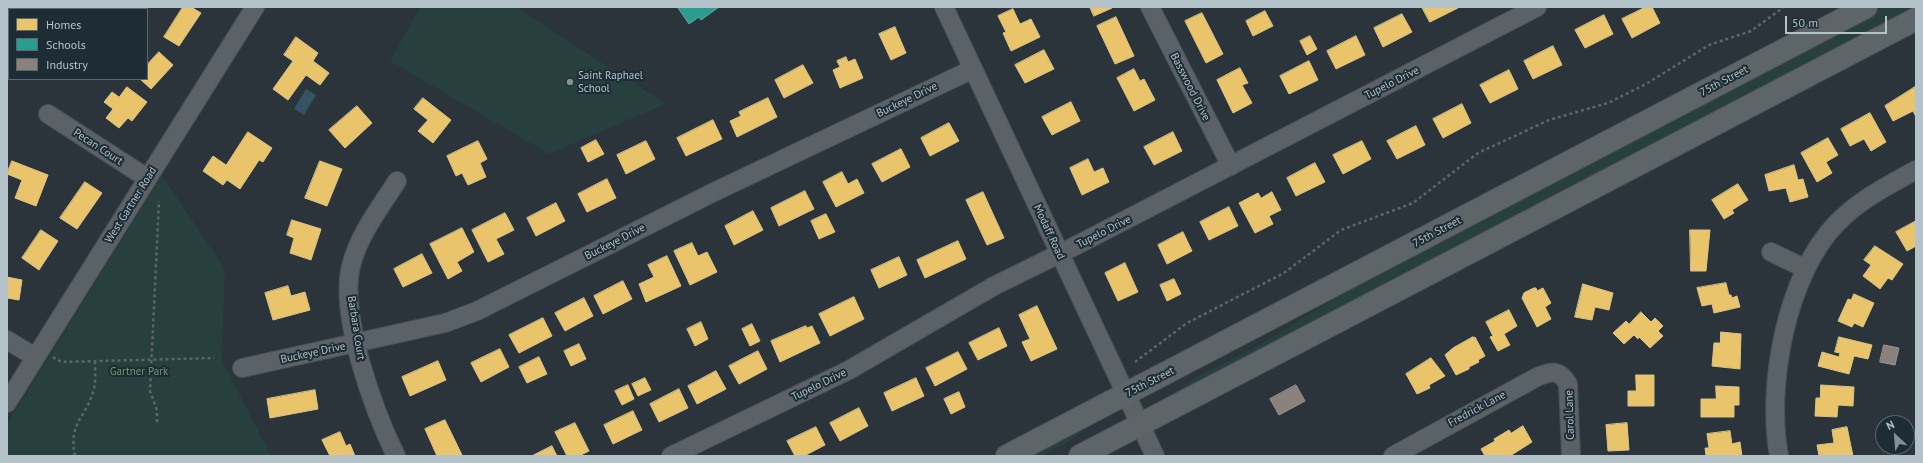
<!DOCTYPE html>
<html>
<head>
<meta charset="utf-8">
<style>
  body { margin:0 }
  #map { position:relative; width:1923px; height:463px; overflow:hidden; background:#2a343a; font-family:"PT Sans",sans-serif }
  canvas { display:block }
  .frame { position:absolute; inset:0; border:8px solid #b4c2ca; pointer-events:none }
  .legend { position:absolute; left:8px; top:8px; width:140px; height:72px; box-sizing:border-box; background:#1d2c35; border:1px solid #596871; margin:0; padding:5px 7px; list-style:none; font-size:12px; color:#b4c2ca }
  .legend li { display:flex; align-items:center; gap:8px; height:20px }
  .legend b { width:20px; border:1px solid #596871 }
  .north { position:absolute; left:1875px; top:415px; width:40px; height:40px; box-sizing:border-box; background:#1d2c35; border:1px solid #596871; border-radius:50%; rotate:334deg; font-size:11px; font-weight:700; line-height:16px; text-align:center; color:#b4c2ca }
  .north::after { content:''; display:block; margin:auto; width:14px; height:18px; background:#849098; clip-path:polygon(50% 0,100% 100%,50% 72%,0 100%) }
  .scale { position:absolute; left:1785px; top:16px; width:102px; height:18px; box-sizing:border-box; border:2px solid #b4c2ca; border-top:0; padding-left:5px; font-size:12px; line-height:14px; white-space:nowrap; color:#b4c2ca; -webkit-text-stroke:3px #1d2c35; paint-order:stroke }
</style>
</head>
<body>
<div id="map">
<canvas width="1923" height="463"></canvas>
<div class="frame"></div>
<ul class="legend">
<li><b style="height:11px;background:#e9c46a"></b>Homes</li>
<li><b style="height:11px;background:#2a9d8f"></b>Schools</li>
<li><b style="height:11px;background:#8a817c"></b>Industry</li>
</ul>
<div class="north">N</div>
<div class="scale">50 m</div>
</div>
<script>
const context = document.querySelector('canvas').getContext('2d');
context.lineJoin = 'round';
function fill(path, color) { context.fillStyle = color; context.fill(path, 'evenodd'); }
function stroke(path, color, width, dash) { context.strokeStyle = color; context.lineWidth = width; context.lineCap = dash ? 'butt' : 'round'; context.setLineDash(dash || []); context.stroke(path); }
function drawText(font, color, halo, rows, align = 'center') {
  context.font = font + ' "PT Sans",sans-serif'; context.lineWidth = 4; context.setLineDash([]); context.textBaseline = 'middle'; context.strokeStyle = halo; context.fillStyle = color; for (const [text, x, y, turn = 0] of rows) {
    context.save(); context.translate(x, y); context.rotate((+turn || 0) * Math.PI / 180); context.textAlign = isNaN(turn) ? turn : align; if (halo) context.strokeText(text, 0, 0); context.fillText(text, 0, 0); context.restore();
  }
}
const green = new Path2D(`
  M420 7H516L666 104 549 154 390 61Z
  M1883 7H1916V9L1168 398 1196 377 1257 346 1399 260Z
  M162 175 225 269 222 360 271 456H7V424Z
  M1092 423 1091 426 1064 445 1041 456H1023Z`);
const water = new Path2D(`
  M306 89 316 95 304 115 294 109Z`);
const homes = new Path2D(`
  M183 7H191L201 13 179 46 164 37Z
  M1090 7H1111L1112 8 1094 16Z
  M1422 7H1458V8L1430 22Z
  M1646 7H1652L1660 23 1632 38 1622 19Z
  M1013 9 1020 24 1031 19 1040 37 1011 51 1003 33 1006 32 998 16Z
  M1265 11 1273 26 1253 36 1246 21Z
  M1202 13 1223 54 1206 63 1185 21Z
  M1402 14 1412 32 1383 47 1374 28Z
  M1604 15 1613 34 1585 48 1575 30Z
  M1116 17 1134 56 1115 64 1097 26Z
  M895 27 906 53 891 60 879 34Z
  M1310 36 1317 49 1307 55 1300 41Z
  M1356 36 1365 55 1336 69 1327 51Z
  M296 37 318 53 313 61 329 73 320 85 306 75 288 100 273 89 293 61 284 55Z
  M1553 46 1562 65 1533 79 1524 61Z
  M8 49 9 75 7 76V50Z
  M1044 50 1054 69 1025 83 1015 65Z
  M159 52 173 65 151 89 140 79H147V65Z
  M846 57 848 62 855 59 863 78 840 88 833 70 840 67 837 61Z
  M1309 61 1318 80 1289 94 1280 76Z
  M803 65 813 83 784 98 775 80Z
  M1240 68 1248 83 1242 85 1252 103 1233 113 1217 80Z
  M1134 69 1140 81 1144 79 1155 100 1134 111 1117 78Z
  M1509 70 1518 89 1490 103 1480 85Z
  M127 87 147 102 132 121 128 118 119 128 106 118 113 109 104 102 112 92 119 97Z
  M1915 87 1916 117 1913 111 1893 121 1885 106Z
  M423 98 451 120 433 143 418 131 428 120 414 109Z
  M768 98 777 117 737 137 730 121 741 116 739 112Z
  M1071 102 1080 121 1052 135 1042 117Z
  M1462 104 1471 123 1443 138 1433 119Z
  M357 106 372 123 345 148 329 130Z
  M1870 113 1886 142 1871 151 1864 139 1850 146 1841 129Z
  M713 120 722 139 686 156 677 138Z
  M949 123 959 141 930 156 921 138Z
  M1416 126 1425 145 1397 159 1387 141Z
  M248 132 272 148 263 162 259 160 240 189 227 180 223 185 203 171 213 156 226 165Z
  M1173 132 1182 151 1154 165 1144 147Z
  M1828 138 1838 155 1826 162 1832 173 1817 182 1801 153Z
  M596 140 604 154 588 162 581 148Z
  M478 141 487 159 480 163 486 177 468 185 462 173 456 176 447 156Z
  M646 141 655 159 626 174 617 155Z
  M1362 141 1371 159 1343 174 1333 155Z
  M901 149 910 167 882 182 872 164Z
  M1088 159 1094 172 1103 168 1109 182 1082 195 1070 168Z
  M12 161 48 175 36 206 15 198 22 180 7 174Z
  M320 161 342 169 327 206 305 198Z
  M1315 163 1325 182 1296 196 1287 178Z
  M1794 165 1798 180 1803 179 1808 197 1790 202 1786 188 1769 191 1765 175Z
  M842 172 848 184 857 179 864 193 836 207 823 182Z
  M607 179 616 198 587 212 578 194Z
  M85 182 102 193 77 229 60 218Z
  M1738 184 1748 200 1732 210 1734 213 1724 219 1712 200Z
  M805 191 814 209 779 226 771 208Z
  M983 192 1004 238 987 245 966 200Z
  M1272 192 1281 210 1269 216 1273 224 1255 233 1239 203 1258 193 1261 198Z
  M556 203 565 221 536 236 527 218Z
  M1229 207 1238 226 1209 240 1200 222Z
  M753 211 763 230 734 245 725 226Z
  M505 213 514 230 496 239 504 254 488 262 472 230Z
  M826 214 835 232 819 239 811 221Z
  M292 220 321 229 311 260 290 253 294 238 287 235Z
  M1916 221V246L1907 251 1896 232Z
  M462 228 474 252 457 262 462 271 448 279 430 244Z
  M41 230 58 241 39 270 22 258Z
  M1690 230H1710L1706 271H1691Z
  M1183 232 1192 251 1167 264 1158 245Z
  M958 241 966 259 925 278 917 260Z
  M692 243 698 256 707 252 717 272 690 285 674 251Z
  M1875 246 1903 264 1892 280 1888 278 1880 289 1863 276 1871 265 1864 260Z
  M422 254 432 273 403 287 394 269Z
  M667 256 681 286 646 302 639 284 654 277 648 265Z
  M899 257 907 275 879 288 871 270Z
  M1125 263 1138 292 1118 301 1105 273Z
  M7 277 22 280 19 300 7 298Z
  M1174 279 1181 294 1167 301 1160 285Z
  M623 281 632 299 603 314 594 296Z
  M1726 283 1729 295H1731L1732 298 1737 296 1740 307 1714 313 1712 304 1702 306 1697 288Z
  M1583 284 1613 293 1609 310 1595 307 1592 320 1575 317Z
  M288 286 291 296 305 292 310 310 273 320 265 293Z
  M1534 288H1536L1537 291 1543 288 1551 303 1545 307 1551 319 1537 327 1522 298 1524 293Z
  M1854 294 1874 303 1863 327 1854 323 1852 327 1838 321 1848 299 1851 300Z
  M854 297 864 319 830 336 819 314Z
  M584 298 593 316 565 331 555 313Z
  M1037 306 1057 349 1031 361 1022 342 1030 339 1019 315Z
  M1509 310 1517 326 1504 334 1510 345 1498 351 1490 337 1493 336 1486 322Z
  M1641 312 1651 322 1655 318 1663 326 1658 331 1663 336 1650 348 1639 337 1638 339 1634 335 1624 344 1613 333 1626 321 1629 324Z
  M543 318 552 336 519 353 509 335Z
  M701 322 708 339 695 346 687 329Z
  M752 324 760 341 750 346 742 329Z
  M806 326 807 328 812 326 820 343 780 362 771 341Z
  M999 328 1007 346 978 360 969 343Z
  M1721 332 1741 334 1740 369 1712 366 1714 343H1720Z
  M1473 337V338L1475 337 1485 356 1478 360 1479 362 1469 367V369L1456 375 1445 355 1453 348Z
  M1839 337 1872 345 1868 359 1854 356 1849 374 1818 366 1822 352 1839 357 1840 353 1835 352Z
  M579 344 586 359 571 366 564 351Z
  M500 349 509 367 481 382 471 363Z
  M758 351 767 369 739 384 729 366Z
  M958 352 967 369 935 386 926 368Z
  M539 357 547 374 527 383 519 367Z
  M1431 358 1445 376 1429 385 1430 388 1417 394 1406 374Z
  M438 361 446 380 410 396 402 377Z
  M716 371 726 389 697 404 688 386Z
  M1636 375H1654V406H1628V391H1636Z
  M645 378 651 390 638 396 632 384Z
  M916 378 924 396 892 411 884 393Z
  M628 385 634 399 622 405 615 391Z
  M1821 385 1854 387 1853 406 1838 405 1837 417 1815 416 1816 398H1820Z
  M1716 386 1739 387V405H1734V417H1701V399H1716Z
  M679 389 688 408 659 422 650 404Z
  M315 390 318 409 270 418 267 399Z
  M959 392 965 407 951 414 944 399Z
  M859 408 868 426 840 441 830 423Z
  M633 411 642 430 613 444 604 425Z
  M445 420 462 455 460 456H437L425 429Z
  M575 423 589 451 579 456H567L555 432Z
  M1627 423 1629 450 1608 451 1606 425Z
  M1523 426 1532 442 1510 456H1485L1481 449 1495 441 1494 439 1509 430 1511 433Z
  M816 427 825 445 804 456H795L787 441Z
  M1847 427 1853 456H1819L1817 445 1834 443 1832 430Z
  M1730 431 1732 444 1740 442 1742 456H1706L1705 448H1709L1707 434Z
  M340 432 346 446 350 444 355 456H330L322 440Z
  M552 446 557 456H532Z`);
const schools = new Path2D(`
  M679 7H719L701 20 699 17 689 24 678 8Z`);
const industry = new Path2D(`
  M1884 345 1899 348 1895 365 1880 362Z
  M1296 385 1305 401 1279 415 1270 399Z`);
const path = new Path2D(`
  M53 357 61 362 214 358
  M1135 362 1187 323 1284 273 1341 230 1413 203 1478 153 1549 120 1608 103 1646 84 1709 45 1751 31 1784 7
  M157 422V410L150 391 159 201
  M75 456C68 422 87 417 94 389 96 380 95 369 95 360`);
const minor = new Path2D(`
  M944 7 1155 456
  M1150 7 1231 166
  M48 114 147 178
  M1771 252 1806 269
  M7 340 35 357
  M242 368 445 323 477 311 714 192 973 69
  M7 403 255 7
  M396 456C374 411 339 316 351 266 359 234 380 208 397 181
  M671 456 849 370 994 286 1079 244 1537 7
  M1393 456 1537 377C1552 371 1559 369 1568 384L1571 456
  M1779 456C1766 387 1786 276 1836 224 1859 200 1887 186 1916 170`);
const major = new Path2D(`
  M1007 456 1866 7
  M1080 456 1916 19`);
const markers = [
  [570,82,4,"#849098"]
];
const poiNames = [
  ["Saint Raphael",578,76],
  ["School",578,89]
];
const streetNames = [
  ["75th Street",1724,81,-28],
  ["Tupelo Drive",1392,83,-27],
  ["Basswood Drive",1190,87,63],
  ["Buckeye Drive",907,100,-26],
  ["Pecan Court",98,147,33],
  ["West Gartner Road",131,205,-58],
  ["Modaff Road",1049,232,65],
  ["Tupelo Drive",1104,232,-27],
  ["75th Street",1437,232,-28],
  ["Buckeye Drive",615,242,-27],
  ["Barbara Court",356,328,81],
  ["Buckeye Drive",313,353,-12],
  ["75th Street",1150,382,-27],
  ["Tupelo Drive",819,385,-26],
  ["Fredrick Lane",1477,409,-28],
  ["Carol Lane",1570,415,-92]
];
const parkNames = [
  ["Gartner Park",139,372]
];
fill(green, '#273f3d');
fill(water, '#365363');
fill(homes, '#e9c46a');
stroke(homes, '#d9c387', 1);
fill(schools, '#2a9d8f');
stroke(schools, '#53a8a1', 1);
fill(industry, '#8a817c');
stroke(industry, '#979493', 1);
stroke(minor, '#485054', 20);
stroke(major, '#485156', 24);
stroke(path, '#5d666a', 2.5, [3, 3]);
stroke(minor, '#5b6267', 18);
stroke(major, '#5d6569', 22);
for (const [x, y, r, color] of markers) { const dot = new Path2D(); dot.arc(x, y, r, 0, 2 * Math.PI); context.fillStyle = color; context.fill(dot); stroke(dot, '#1d2c35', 1.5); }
drawText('11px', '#b4c2ca', '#1d2c35', poiNames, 'left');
drawText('11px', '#b4c2ca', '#1d2c35', streetNames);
drawText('11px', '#6b9c6a', '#1d2c35', parkNames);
</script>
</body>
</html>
